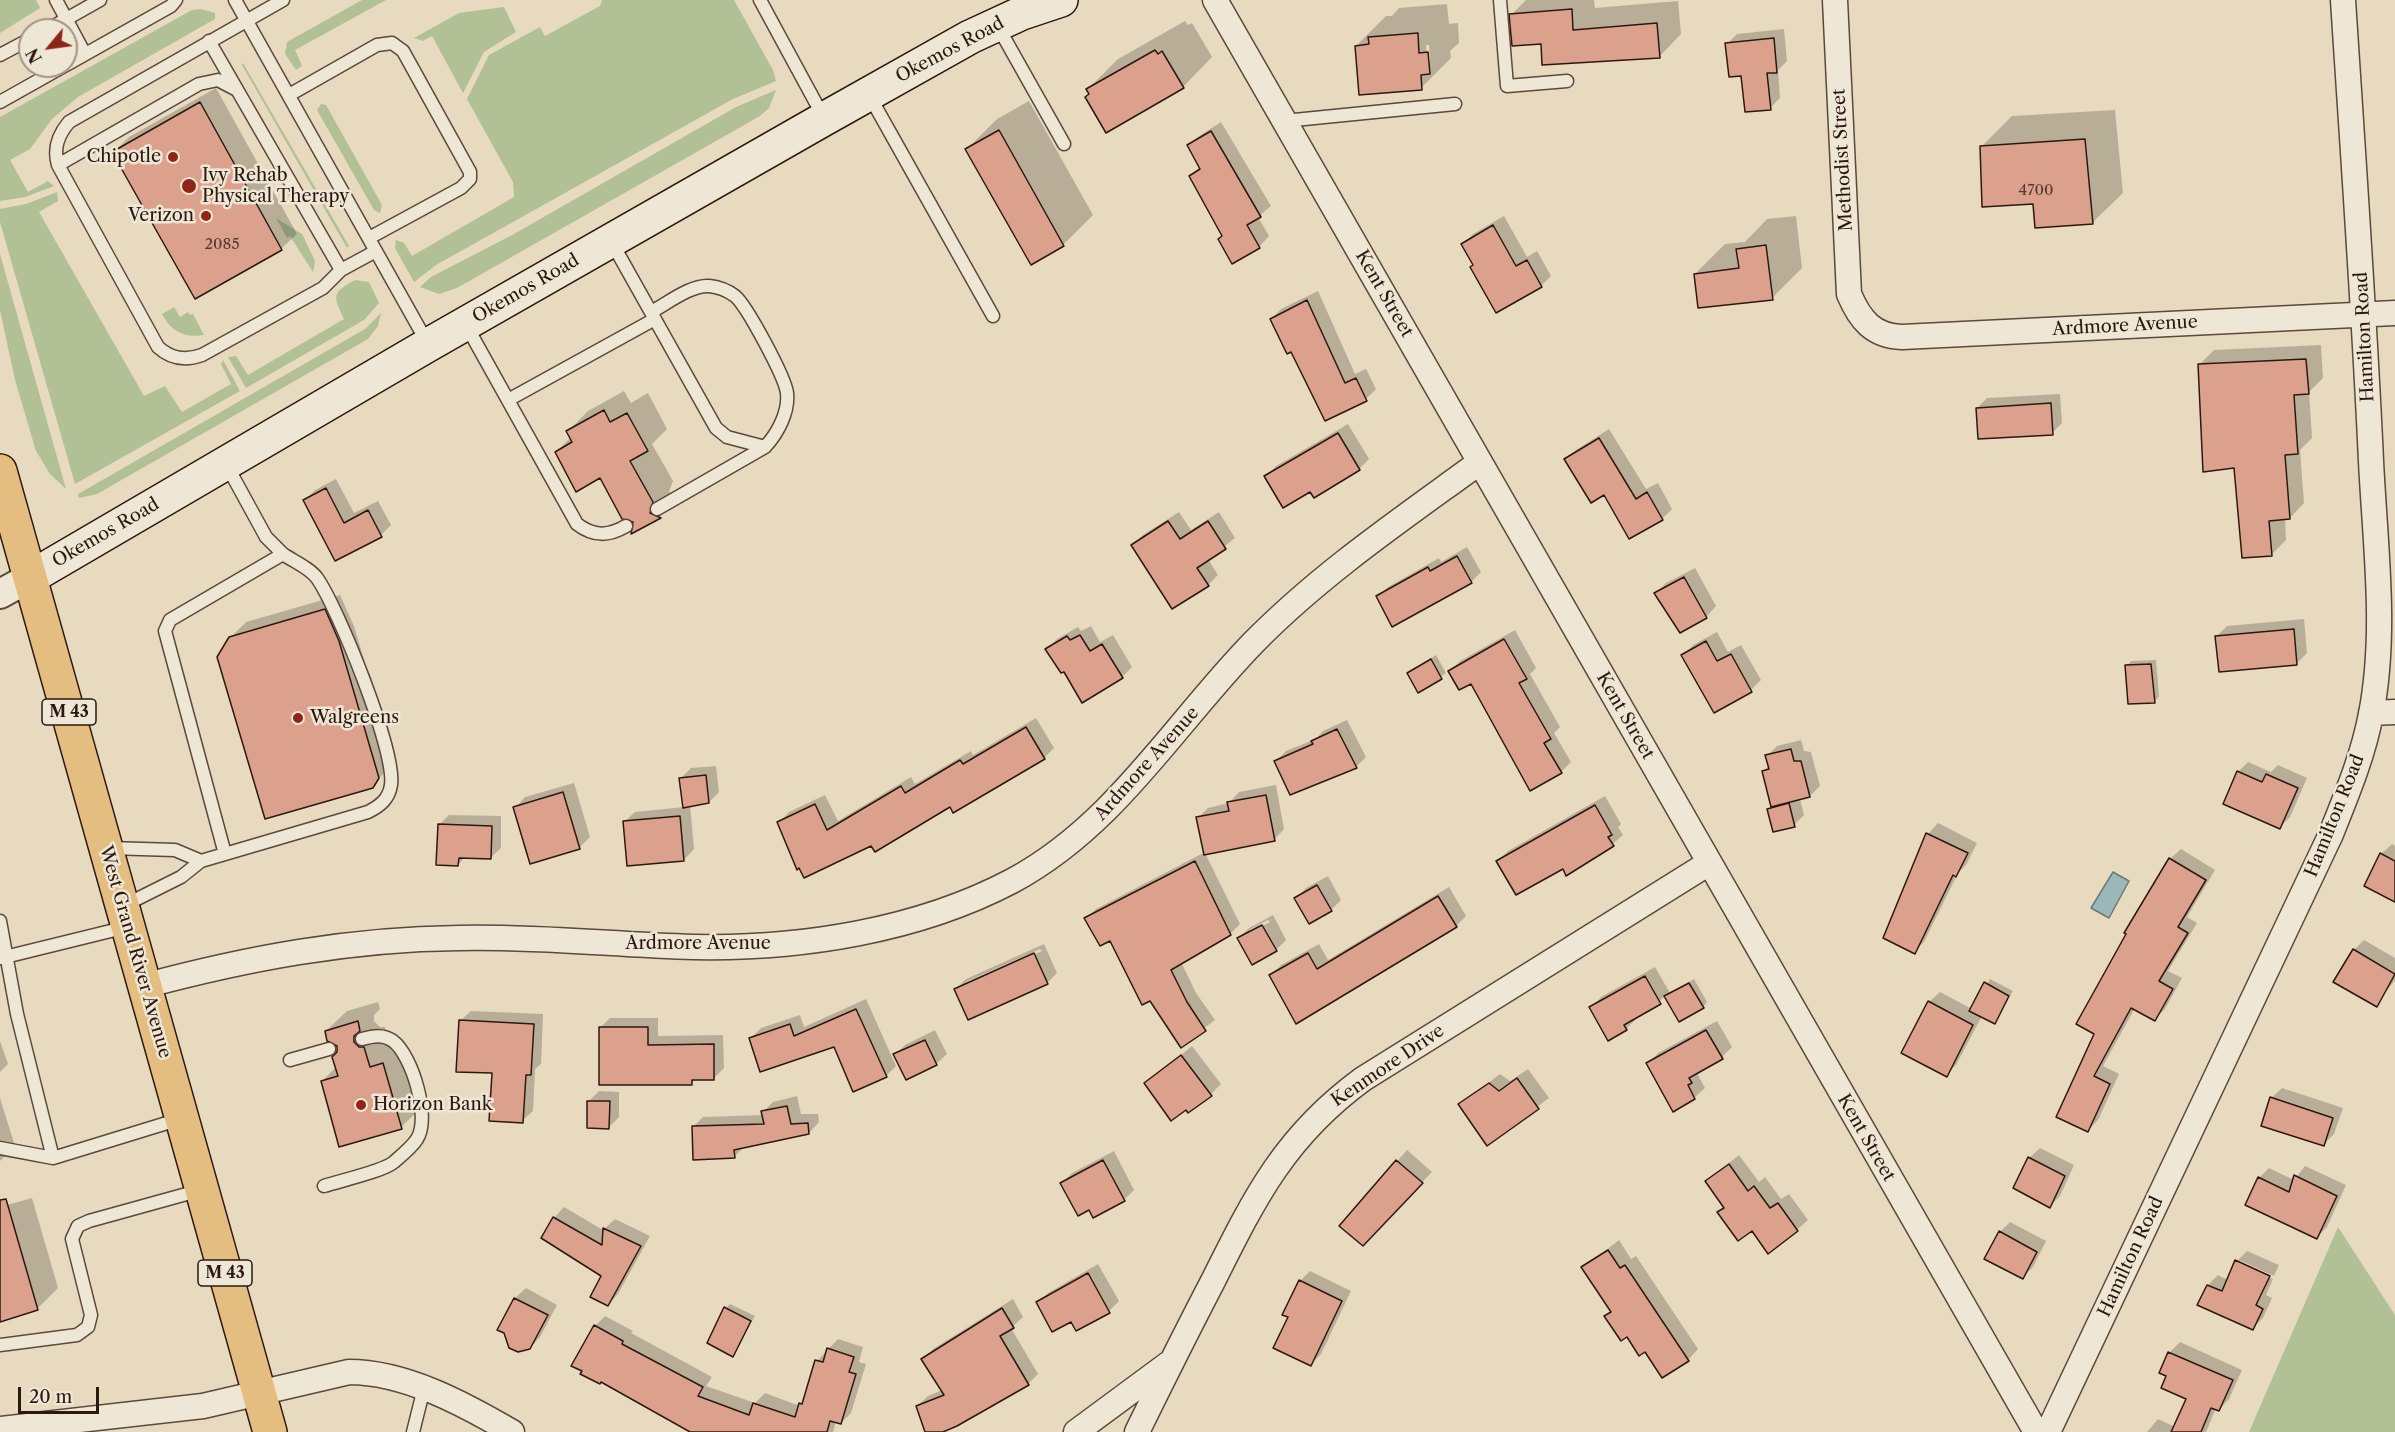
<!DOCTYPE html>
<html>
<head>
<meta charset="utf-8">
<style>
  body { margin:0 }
  #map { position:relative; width:2395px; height:1432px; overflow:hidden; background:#e7dabf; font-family:"Libre Caslon Text",serif }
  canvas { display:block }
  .north { position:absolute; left:18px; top:18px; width:60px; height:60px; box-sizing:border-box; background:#efe7d5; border:2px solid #a19487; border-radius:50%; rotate:241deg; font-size:16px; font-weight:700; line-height:24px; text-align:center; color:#2d1811 }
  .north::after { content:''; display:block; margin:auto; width:21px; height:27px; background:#8f2418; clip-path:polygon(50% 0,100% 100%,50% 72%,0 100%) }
  .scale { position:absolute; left:18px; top:1387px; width:81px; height:27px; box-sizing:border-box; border:3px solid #2d1811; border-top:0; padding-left:8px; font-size:18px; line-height:21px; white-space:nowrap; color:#2d1811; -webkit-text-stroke:4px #efe7d5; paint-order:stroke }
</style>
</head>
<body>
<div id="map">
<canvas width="2395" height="1432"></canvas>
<div class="north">N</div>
<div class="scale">20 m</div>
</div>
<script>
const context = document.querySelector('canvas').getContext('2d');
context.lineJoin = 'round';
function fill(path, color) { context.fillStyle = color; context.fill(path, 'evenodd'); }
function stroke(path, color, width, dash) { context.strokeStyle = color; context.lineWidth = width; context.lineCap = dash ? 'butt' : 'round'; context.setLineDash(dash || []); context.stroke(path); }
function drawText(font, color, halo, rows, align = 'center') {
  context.font = font + ' "Libre Caslon Text",serif'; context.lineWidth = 5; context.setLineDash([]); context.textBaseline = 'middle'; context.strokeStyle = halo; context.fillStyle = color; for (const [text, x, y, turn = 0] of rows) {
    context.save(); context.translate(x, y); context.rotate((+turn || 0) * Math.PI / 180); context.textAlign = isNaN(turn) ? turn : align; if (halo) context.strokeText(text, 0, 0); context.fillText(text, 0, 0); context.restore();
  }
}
const green = new Path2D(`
  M0 0H36L40 8 0 33Z
  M362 0H386L295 50 302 66 296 70 285 54 287 42Z
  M602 0H734L773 70 776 81 733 99 436 265 414 282 395 248 396 240 404 243 412 256 514 197 513 182 467 99 489 55 540 27 545 36 600 6Z
  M504 7 516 32 484 52 463 93 432 36 423 41 414 38 459 13Z
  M200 9 215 13V19L78 97 52 119 30 149 10 160 28 192 48 181 54 186 25 197 0 201V117L192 10Z
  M243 63 349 246 347 248 242 65Z
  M776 90 769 108 760 116 457 288 439 294 420 287 431 277 514 234 736 107Z
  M321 104 326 105 382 205 380 213 374 210 317 110Z
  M57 192 58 201 39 212 144 396 165 386 182 412 231 384 221 364 223 360 240 391 75 484 0 222V209L26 204Z
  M276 218 302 234 315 261 313 272 290 236 287 238Z
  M0 254 66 489 50 474 36 451 15 380 0 310Z
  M355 280 369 282 379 303 364 320 246 388 228 357 236 356 248 375 344 319C334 296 330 294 355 280Z
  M174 307 180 317 188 312 190 315 193 314 204 335C185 338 171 332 162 314Z
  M381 313 378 326 368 339 97 494 79 498 78 494 365 329Z
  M2338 1227 2395 1315V1432H2249Z`);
const water = new Path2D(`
  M2113 872 2129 881 2109 918 2091 908Z`);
const shadow = new Path2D(`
  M1526 0H1594L1595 8 1678 1 1681 34 1659 57 1542 43 1511 15Z
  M1447 4 1449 24 1458 23 1459 43 1450 51 1451 58 1421 88 1356 46 1386 16H1392L1399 8ZM1426 45H1429L1430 62H1427Z
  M1185 21 1188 25 1192 23 1212 57 1183 87 1090 93 1088 89 1118 59Z
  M1784 29 1787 61 1778 70 1780 98 1770 108 1742 74 1727 44 1737 34Z
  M216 88 297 234 281 249 114 152 129 137Z
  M1029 101 1093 215 1063 245 967 149 997 119Z
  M2115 110 2123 193 2093 222 1982 146 2012 116Z
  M1221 122 1271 206 1258 217 1269 236 1259 247 1233 262 1223 235 1191 176 1200 167 1188 146 1199 136Z
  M1504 216 1527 257 1537 251 1551 276 1541 286 1474 265 1463 244 1473 234Z
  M1796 216 1802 268 1772 298 1695 274 1725 244 1745 242 1767 219Z
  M1318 291 1355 374 1366 369 1376 389 1366 399 1292 350 1271 319 1281 309Z
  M2321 345 2323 378 2309 392 2312 438 2300 450 2304 503 2290 518H2285L2286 540 2271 555 2236 467 2199 365 2214 350Z
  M624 391 631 403 648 393 667 429 652 444 673 481 669 492 680 497 660 516 633 531 635 521 601 476 556 452 571 437 568 431 588 411Z
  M2060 394 2062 423 2052 433 1977 408 1987 398Z
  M1348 424 1369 459 1359 469 1311 490 1266 476 1276 466Z
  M1609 429 1646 489 1658 483 1672 509 1662 519 1605 493 1566 460 1576 450Z
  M336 479 354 513 378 501 391 525 381 535 336 559 305 500 315 490Z
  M1179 512 1191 530 1219 512 1235 538 1208 559 1218 575 1208 585 1133 545 1143 535Z
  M1467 547 1481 572 1471 582 1377 597 1388 587 1439 558 1441 562Z
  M1695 568 1716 606 1706 617 1680 631 1656 593 1666 583Z
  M340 595 354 626 394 761 372 787 230 638 246 622Z
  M2304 619 2307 653 2296 664 2217 636 2227 626Z
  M1091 626 1100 642 1113 635 1132 667 1122 677 1047 649 1057 639 1078 627 1081 631Z
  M1515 630 1536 668 1530 674 1560 727 1554 733 1571 762 1561 772 1471 682 1450 671 1460 661Z
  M1717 632 1728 652 1741 645 1761 680 1751 690 1714 711 1683 655 1693 645Z
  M1436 655 1446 673 1419 691 1409 673Z
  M2156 660 2159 697 2154 701 2127 666 2131 661Z
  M1036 718 1054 748 1044 758 872 844 779 823 789 812 825 795 838 821 911 777 915 784 971 751 973 755Z
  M1347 720 1366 757 1356 767 1276 761 1286 751 1316 739 1323 731Z
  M1801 740 1804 751 1811 752 1820 786 1810 796 1800 799 1804 815 1794 825 1769 809 1772 806 1764 771 1769 765 1767 756 1777 746Z
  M2248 762 2271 772 2278 765 2307 778 2290 817 2280 827 2238 772Z
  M716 766 719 792 709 802 690 805 694 849 684 860 624 822 635 812 684 807 681 778 691 768Z
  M574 783 590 837 580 847 531 862 515 808 525 797Z
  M1276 785 1284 829 1274 840 1205 853 1240 924 1230 934 1181 962 1196 993 1215 1020 1181 1045 1110 939 1086 918 1096 909 1205 852 1198 818 1208 808 1229 803 1239 792Z
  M1605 796 1621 824 1618 827 1623 835 1600 855 1567 874 1563 867 1498 861 1508 851Z
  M449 815 501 816V848L490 858 465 857 458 865 439 825Z
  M1938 823 1977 843 1966 865 1958 873 1924 942 1914 952 1885 938 1928 834Z
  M2392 844 2395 846V900L2381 854Z
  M2181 849 2215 870 2187 917 2197 923 2168 971 2182 978 2165 1009 2155 1019 2135 1008 2103 1066 2119 1074 2098 1120 2088 1130 2096 1033 2128 934 2126 933 2170 859Z
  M1328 876 1341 900 1331 910 1296 898 1306 888Z
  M1449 887 1466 916 1456 926 1297 1022 1271 975 1281 965 1319 944 1328 960Z
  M1273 915 1286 940 1276 950 1239 938 1249 928ZM1268 920 1270 922 1249 933V930Z
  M2364 940 2395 958V980L2376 1005 2354 950Z
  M1044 944 1057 973 1047 983 956 989 966 979ZM1040 949 1042 951 966 985V982Z
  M1655 967 1670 993 1694 979 1707 1002 1703 1007 1666 996 1635 1017 1636 1019 1626 1029 1591 1008 1601 997Z
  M1990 979 2013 991 1994 1022 1982 1016 1956 1065 1946 1075 1929 1002 1940 992 1972 1009Z
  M866 999 896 1066 886 1076 835 1045 750 1039 761 1028 800 1015 804 1027Z
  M378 1002 380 1009 374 1015V1021L380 1027H385L391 1047 404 1044 422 1107 401 1127 322 1081 336 1067 338 1052V1045L326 1031 347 1011Z
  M471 1011 543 1014 541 1064 535 1069 533 1111 522 1121 460 1021Z
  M610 1018H658V1036L723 1035 724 1068 714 1078H696L691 1083 600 1028Z
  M1717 1021 1732 1047 1722 1057 1701 1070 1698 1075 1705 1088 1694 1098 1648 1064 1658 1053Z
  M935 1030 947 1054 936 1064 895 1055 905 1045Z
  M0 1041 8 1064 0 1072Z
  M1192 1046 1221 1084 1211 1094 1146 1083Z
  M1528 1069 1549 1098 1487 1144 1460 1105 1500 1074 1510 1081Z
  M2282 1088 2343 1108 2334 1134 2324 1144 2271 1098Z
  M599 1091 619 1092V1117L609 1127 588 1102Z
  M797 1096 801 1114H818L819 1122 809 1133 745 1146 734 1157 693 1127 703 1117 763 1115V1112L773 1102Z
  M0 1098 15 1146 0 1161Z
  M2040 1148 2074 1165 2060 1196 2050 1206 2029 1158Z
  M1407 1150 1432 1172 1362 1244 1341 1226Z
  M1114 1151 1134 1190 1124 1200 1090 1208 1062 1183 1072 1173Z
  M1739 1155 1759 1182 1765 1177 1781 1199 1789 1194 1808 1220 1797 1230 1752 1229 1719 1213 1725 1207 1707 1181Z
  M2305 1166 2346 1185 2327 1227 2317 1237 2259 1178 2269 1168 2294 1180Z
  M32 1198 58 1288 37 1309 0 1320V1207Z
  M564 1207 603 1230 615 1219 650 1236 618 1294 608 1305 603 1276 543 1237 554 1218Z
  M2010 1222 2046 1241 2033 1267 2023 1277 2000 1232Z
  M1619 1240 1631 1259 1636 1256 1698 1349 1688 1360 1628 1335 1606 1316 1612 1310 1583 1268Z
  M2247 1251 2279 1265 2274 1276 2239 1260V1264L2273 1279 2266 1295 2272 1298 2263 1318 2253 1328 2208 1285 2218 1275 2228 1280 2237 1261Z
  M1098 1264 1119 1301 1109 1311 1071 1320 1038 1303 1048 1293Z
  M1310 1271 1351 1291 1321 1354 1311 1364 1290 1317 1300 1281Z
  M526 1288 557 1305 540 1337 530 1348 499 1329 515 1298Z
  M1013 1299 1023 1317 1011 1328 1038 1374 1028 1384 939 1432H927L917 1406 928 1396 942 1390 923 1359 933 1349Z
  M730 1304 755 1316 733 1355 726 1308Z
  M605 1316 633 1331 631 1333 712 1377 706 1386 755 1403 765 1393 800 1406 805 1399 817 1361 838 1339 863 1347 859 1362 866 1364 851 1413 841 1423 836 1421 833 1432H693L595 1326Z
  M2180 1342 2242 1370 2229 1399 2219 1410 2216 1408 2206 1432H2147L2158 1419 2175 1427 2188 1398 2168 1376 2161 1373 2170 1352Z`);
const building = new Path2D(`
  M1572 9 1573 30 1657 23 1660 58 1542 65 1541 44 1512 46 1509 14Z
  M1418 33 1419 53 1428 52 1430 74 1421 75 1422 90 1359 95 1355 46 1369 44 1368 37Z
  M1774 38 1777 73H1767L1771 110 1745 112 1741 76 1729 77 1725 43Z
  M1155 50 1158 54 1162 51 1184 88 1106 133 1085 97 1089 94 1086 89Z
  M200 102 282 250 195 299 112 152Z
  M999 130 1064 246 1031 265 965 149Z
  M1211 131 1261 217 1247 225 1260 248 1232 264 1218 239 1222 236 1189 176 1200 169 1187 145Z
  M2085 139 2093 224 2035 228 2033 204 1982 207 1980 146Z
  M1493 225 1516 266 1527 260 1542 287 1496 313 1470 267 1473 265 1461 244Z
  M1766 245 1773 300 1698 308 1694 274 1739 268 1736 249Z
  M1307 300 1345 383 1356 378 1367 401 1325 421 1291 352 1287 354 1270 319Z
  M2306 359 2309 394 2294 395 2298 454 2285 455 2290 519 2269 521 2272 556 2242 558 2234 468 2203 472 2198 364Z
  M2051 403 2053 435 1978 439 1976 408Z
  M604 410 610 422 627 413 648 451 630 461 653 502 650 513 661 518 631 534 633 522 622 519 600 478 576 492 555 452 572 442 566 431Z
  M1338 433 1360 470 1314 498 1310 492 1283 508 1264 476Z
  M1599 438 1636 499 1647 492 1663 520 1629 539 1604 495 1591 503 1564 459Z
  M326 488 344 523 368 510 382 537 335 561 303 500Z
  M1168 521 1180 539 1208 521 1226 549 1197 568 1209 586 1172 609 1131 545Z
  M1457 556 1472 583 1392 627 1376 596 1428 567 1430 571Z
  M1684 577 1707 618 1680 633 1654 593Z
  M325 609 339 641 379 778 373 788 265 819 217 657 229 637Z
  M2294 629 2297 665 2219 672 2215 636Z
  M1080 635 1090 651 1102 644 1123 678 1082 703 1064 672 1061 673 1045 649 1067 636 1070 640Z
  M1504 639 1527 679 1519 683 1551 739 1544 743 1562 773 1530 791 1471 684 1459 690 1448 671Z
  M1706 641 1717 661 1731 654 1752 692 1714 713 1681 655Z
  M1431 659 1442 679 1418 693 1407 673Z
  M2151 664 2155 703 2128 704 2125 665Z
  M1026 727 1045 759 953 813 950 807 875 852 871 846 804 878 799 868 797 870 777 822 815 804 827 830 901 786 905 793 960 760 963 764Z
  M1337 729 1357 768 1290 795 1274 761 1313 744 1311 741Z
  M1791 749 1794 761H1801L1810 797 1771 807 1762 771 1769 769 1765 755Z
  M2237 771 2262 782 2266 774 2298 788 2280 829 2223 804Z
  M706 775 709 803 683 808 679 778Z
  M563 792 580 849 530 864 513 807Z
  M1266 795 1275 841 1204 855 1196 817 1229 811 1227 802Z
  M1789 803 1795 827 1773 832 1767 809Z
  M1595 805 1612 835 1608 837 1614 846 1566 876 1563 869 1516 895 1496 861Z
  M680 816 684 861 627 866 623 821Z
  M438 824 492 826 491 859 459 858 458 866 436 865Z
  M1926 833 1968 853 1956 877 1953 875 1915 954 1883 938Z
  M2380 853 2395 861V902L2364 886Z
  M2169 858 2206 880 2178 927 2188 933 2159 981 2173 989 2155 1021 2131 1008 2094 1076 2110 1084 2088 1132 2056 1117 2094 1034 2076 1024 2126 934 2124 933Z
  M1195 861 1231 935 1171 970 1187 1002 1206 1031 1181 1048 1150 1001 1142 1005 1110 941 1100 946 1084 918Z
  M1317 885 1332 911 1309 924 1294 898Z
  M1438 896 1457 927 1296 1024 1269 975 1308 953 1317 969Z
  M1262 925 1277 951 1252 965 1237 938Z
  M2353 949 2395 974 2377 1007 2333 982Z
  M1034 953 1048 984 968 1020 954 989Z
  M1645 976 1661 1004 1624 1025 1627 1030 1608 1041 1589 1007Z
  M1984 982 2009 996 1995 1024 1969 1011Z
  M1689 983 1704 1008 1679 1022 1664 996Z
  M1928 1001 1973 1025 1947 1077 1901 1053Z
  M856 1009 887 1077 853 1092 834 1047 760 1072 749 1038 790 1024 794 1036Z
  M459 1020 534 1024 531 1075H526L523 1123 489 1121 492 1073 456 1072Z
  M358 1021 360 1031 354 1036V1042L359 1047H364L370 1067 383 1063 402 1129 339 1147 321 1081 338 1076 332 1057 337 1052V1046L327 1041 325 1031Z
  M599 1027H648V1045L714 1044V1080H692V1085H599Z
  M1706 1030 1723 1059 1689 1078 1692 1083 1688 1085 1695 1099 1673 1112 1646 1063Z
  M925 1040 937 1065 906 1080 893 1054Z
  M1181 1055 1212 1096 1188 1113 1186 1110 1171 1121 1144 1083Z
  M1517 1078 1539 1109 1487 1146 1458 1104 1489 1083 1499 1091Z
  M2270 1097 2333 1118 2324 1146 2261 1126Z
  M587 1101H610L609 1129 587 1128Z
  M787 1106 791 1124 808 1123 809 1134 734 1150 735 1158 693 1160 692 1126 764 1124 761 1111Z
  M2028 1157 2065 1176 2050 1208 2013 1188Z
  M1103 1160 1125 1201 1093 1218 1089 1210 1078 1216 1060 1183Z
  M1396 1160 1423 1183 1363 1246 1339 1226Z
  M1729 1164 1748 1191 1754 1186 1770 1208 1778 1203 1798 1231 1768 1254 1752 1231 1738 1241 1717 1212 1724 1208 1705 1181Z
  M2294 1175 2337 1196 2317 1239 2245 1205 2258 1177 2289 1192Z
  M6 1199 38 1310 0 1322V1200Z
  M553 1217 602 1245 603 1228 641 1246 608 1306 590 1297 601 1276 541 1238Z
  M1999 1231 2037 1252 2023 1279 1984 1259Z
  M1608 1250 1620 1268 1625 1265 1689 1361 1662 1378 1645 1352 1639 1356 1627 1337 1621 1341 1604 1316 1611 1312 1581 1267Z
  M2235 1260 2270 1276 2256 1305 2263 1309 2253 1330 2197 1305 2207 1285 2222 1291Z
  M1088 1273 1110 1313 1076 1331 1071 1322 1052 1332 1036 1302Z
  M1299 1280 1342 1301 1311 1366 1273 1348 1288 1317 1282 1315Z
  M514 1298 548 1315 530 1349 518 1352 509 1348 504 1333 497 1330Z
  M724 1307 751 1321 733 1357 707 1343Z
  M1002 1308 1014 1328 1000 1336 1029 1385 957 1426 943 1432H925L916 1406 944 1395 921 1359Z
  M594 1325 623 1341 622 1344 703 1387 698 1396 749 1415 753 1403 795 1417 799 1403 802 1404 815 1360 823 1362 827 1348 854 1357 849 1372 856 1374 841 1424 830 1421 827 1432H690L601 1382 600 1384 580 1374 582 1371 571 1366Z
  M2168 1352 2233 1380 2219 1411 2211 1408 2201 1432H2171L2186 1399 2161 1388 2166 1376 2159 1373Z`);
const service = new Path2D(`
  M56 0 85 54
  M235 0 428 344
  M283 0 69 122C58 135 53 148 58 165L158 347C171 359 185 361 202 355L323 288 341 270 376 251
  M760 0 824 118
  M1500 0 1507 86 1567 81
  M997 25 1064 144
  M47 30 100 0
  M209 41 341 270
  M0 55 30 39
  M66 65 171 6 176 0
  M289 95 377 45 392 43 403 51 470 172V179L461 188 369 238
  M869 95 993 316
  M0 102 64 66
  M1284 121 1455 104
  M58 165 199 84 218 80 237 90
  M611 241 716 428 727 437 765 447
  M651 312C668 303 690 285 709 286 719 287 727 290 735 296 747 306 785 377 787 393 789 412 778 433 765 447L657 509
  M466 325 577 524C594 537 609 536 626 526
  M508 400 655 319
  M108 848 175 850 201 861
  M225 854 165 631 170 620 283 554 266 537 226 464
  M125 905 181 877 201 861 368 812C380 806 389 799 391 785 396 751 338 608 317 578 310 568 293 561 283 554
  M0 921 17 1014 53 1158
  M1 958 127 927
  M290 1060 329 1049
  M0 1148 53 1158 180 1119
  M324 1186C339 1181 384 1171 394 1162 401 1156 412 1147 417 1139 431 1118 412 1055 393 1041 383 1034 373 1036 362 1039
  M0 1345 77 1335 88 1327 91 1315 72 1239 78 1226 89 1221 201 1190
  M413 1432 424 1388`);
const minor = new Path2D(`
  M1215 0 2036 1432
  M1835 0 1849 294C1860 320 1873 336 1902 337L2395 313
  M2371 713 2395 712
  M144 986C248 958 351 939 459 938 537 936 616 945 694 947 800 949 917 931 1012 881 1115 826 1174 724 1254 642 1322 573 1402 519 1480 462
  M0 1429 203 1406 349 1372C405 1372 464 1404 512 1432
  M1076 1432 1168 1364
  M1137 1432C1162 1381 1187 1331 1213 1281 1255 1197 1285 1136 1363 1079L1709 863
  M2048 1432 2331 834C2347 794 2363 756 2371 714 2387 632 2375 544 2371 461 2364 307 2353 154 2343 0`);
const tertiary = new Path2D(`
  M0 594 31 577`);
const secondary = new Path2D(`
  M31 577 428 345 824 119 970 37 1022 13 1061 0`);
const primary = new Path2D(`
  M0 471 270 1432`);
const markers = [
  [173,157,6,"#8f2418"],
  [189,186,8,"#8f2418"],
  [206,216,6,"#8f2418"],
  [298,718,6,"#8f2418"],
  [361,1105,6,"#8f2418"]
];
const numberNames = [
  ["4700",2036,191],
  ["2085",222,245]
];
const shields = [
  [69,712,54],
  [225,1273,54]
];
const shieldNames = [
  ["M 43",69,712],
  ["M 43",225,1273]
];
const streetNames = [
  ["Okemos Road",950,50,-28],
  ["Methodist Street",1843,160,-93],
  ["Okemos Road",526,289,-30],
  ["Kent Street",1384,294,60],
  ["Ardmore Avenue",2125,326,-3],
  ["Hamilton Road",2365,337,-93],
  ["Okemos Road",106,533,-30],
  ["Kent Street",1625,716,60],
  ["Ardmore Avenue",1147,764,-48],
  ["Hamilton Road",2335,816,-68],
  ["Ardmore Avenue",698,944],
  ["West Grand River Avenue",135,952,74],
  ["Kenmore Drive",1388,1066,-34],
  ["Kent Street",1866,1138,60],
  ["Hamilton Road",2131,1257,-65]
];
const poiNames = [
  ["Chipotle",161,157,"right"],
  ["Ivy Rehab",202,176],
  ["Physical Therapy",202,197],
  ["Verizon",194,216,"right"],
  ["Walgreens",310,718],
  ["Horizon Bank",373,1105]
];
fill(green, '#b1c095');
fill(water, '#9ab8ba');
stroke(water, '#6e7876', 1.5);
fill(shadow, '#0003');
fill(building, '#dba18c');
stroke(building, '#2d1811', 1.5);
stroke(service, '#5c483c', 15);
stroke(minor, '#5c483c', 27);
stroke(tertiary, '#5c483c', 32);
stroke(secondary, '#2d1811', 36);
stroke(primary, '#2d1811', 36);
stroke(service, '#efe7d5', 12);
stroke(minor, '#efe7d5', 24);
stroke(tertiary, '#efe7d5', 28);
stroke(secondary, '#efe7d5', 33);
stroke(primary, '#e4bd80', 33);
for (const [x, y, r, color] of markers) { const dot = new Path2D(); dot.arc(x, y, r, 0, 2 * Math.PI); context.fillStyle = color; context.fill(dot); stroke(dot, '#efe7d5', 2); }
drawText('15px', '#583a30', null, numberNames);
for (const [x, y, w] of shields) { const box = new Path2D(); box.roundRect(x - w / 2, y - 13, w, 26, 4.5); context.fillStyle = '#efe7d5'; context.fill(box); stroke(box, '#2d1811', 1.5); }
drawText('bold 16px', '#2d1811', null, shieldNames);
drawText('18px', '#2d1811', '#efe7d5', streetNames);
drawText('18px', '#2d1811', '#efe7d5', poiNames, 'left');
</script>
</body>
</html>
